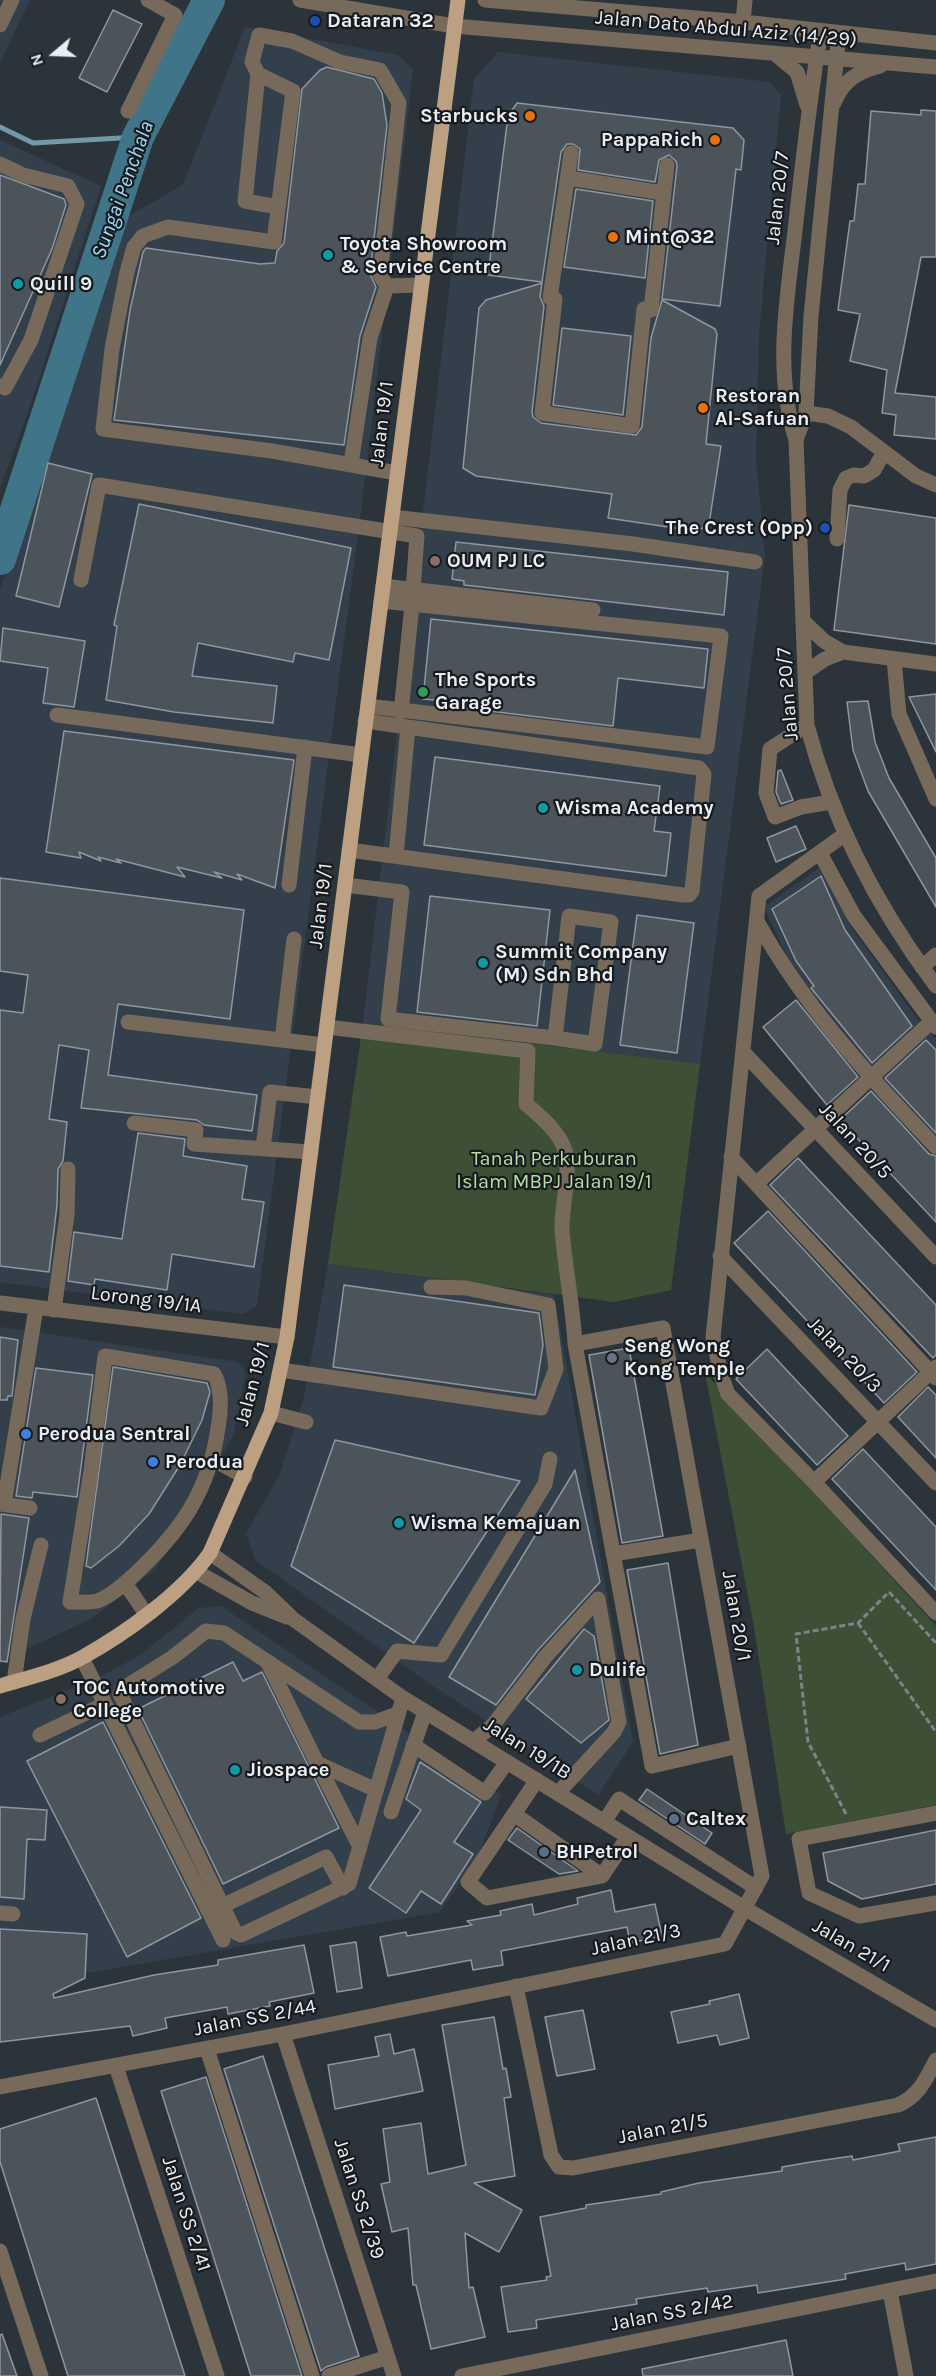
<!DOCTYPE html>
<html>
<head>
<meta charset="utf-8">
<style>
  body { margin:0 }
  #map { position:relative; width:936px; height:2376px; overflow:hidden; background:#2c343b; font-family:Karla,sans-serif }
  canvas { display:block }
  .north { position:absolute; left:24px; top:24px; width:60px; height:60px; -webkit-text-stroke:4px #171b1e; paint-order:stroke; rotate:251deg; font-size:16px; font-weight:700; line-height:24px; text-align:center; color:#e9eef3 }
  .north::after { content:''; display:block; margin:auto; width:21px; height:27px; background:#e9eef3; clip-path:polygon(50% 0,100% 100%,50% 72%,0 100%) }
</style>
</head>
<body>
<div id="map">
<canvas width="936" height="2376"></canvas>
<div class="north">N</div>
</div>
<script>
const context = document.querySelector('canvas').getContext('2d');
context.lineJoin = 'round';
function fill(path, color) { context.fillStyle = color; context.fill(path, 'evenodd'); }
function stroke(path, color, width, dash) { context.strokeStyle = color; context.lineWidth = width; context.lineCap = dash ? 'butt' : 'round'; context.setLineDash(dash || []); context.stroke(path); }
function drawText(font, color, halo, rows, align = 'center') {
  context.font = font + ' Karla,sans-serif'; context.lineWidth = 4.5; context.setLineDash([]); context.textBaseline = 'middle'; context.strokeStyle = halo; context.fillStyle = color; for (const [text, x, y, turn = 0] of rows) {
    context.save(); context.translate(x, y); context.rotate((+turn || 0) * Math.PI / 180); context.textAlign = isNaN(turn) ? turn : align; if (halo) context.strokeText(text, 0, 0); context.fillText(text, 0, 0); context.restore();
  }
}
const built = new Path2D(`
  M0 0H30L0 63Z
  M245 27 398 55 413 70 362 503 257 1306 243 1314 0 1282V589L125 218 183 185Z
  M498 52 770 82 781 95 759 333 756 461 765 555 700 1064 363 1023 474 79Z
  M0 140 101 186 30 406 0 488Z
  M822 866 850 926 918 1020 936 1039V1140L879 1081 791 965 764 907Z
  M328 1264 554 1295 633 1742 598 1795 433 1686 255 1560 246 1533 280 1474 304 1397Z
  M0 1327 238 1362 246 1373 233 1436 156 1569 92 1618 0 1662Z
  M221 1606 501 1795 478 1856 440 1912 0 1988V1717L102 1676 140 1655 199 1608Z`);
const green = new Path2D(`
  M363 1023 700 1064 671 1290 614 1302 328 1264Z
  M705 1373 936 1626V1805L786 1834 754 1627Z`);
const stream = new Path2D(`
  M0 127 33 143 138 137`);
const river = new Path2D(`
  M0 559 138 137 209 0`);
const building = new Path2D(`
  M113 10 142 24 107 92 79 78Z
  M327 67 374 79 382 93 387 125 370 274 376 287 360 336 344 445 114 420 130 310 143 252 146 248 260 264 275 263 277 251 284 243 302 89 320 70Z
  M517 103 733 128 744 140 741 170 736 169 720 306 662 299 677 166 676 161 669 155 659 160 655 182 578 170 580 149 573 144H567L561 152 542 282 488 275 508 116Z
  M921 110 936 111V257H921L895 393 936 397V439L894 435 896 415 882 413 887 370 850 361 860 314 838 310 850 221H854L858 184H865L871 111 921 115Z
  M0 175 64 199 66 205 52 249 0 365Z
  M576 189 653 201 645 278 564 267Z
  M542 283 540 297 544 306 532 412 533 417 541 423 636 435 642 427 651 338 662 300 715 329 717 334 706 444 721 446 709 524 703 528 695 531 608 518 612 494 476 476 463 468 479 308 486 300Z
  M562 328 631 336 623 415 553 405Z
  M48 463 92 474 59 607 16 596Z
  M139 504 351 548 329 660 295 653 293 662 198 643 192 676 277 686 273 723 174 712 106 700 117 626 114 625Z
  M849 505 936 518V644L834 630Z
  M456 542 728 572 724 615 464 585V581L452 579Z
  M431 619 708 649 704 688 618 678 613 726 456 707V702L423 699Z
  M3 628 85 641 74 707 43 703 48 668 0 661Z
  M936 694V752L909 697Z
  M868 701 875 742 889 778 936 858V907L868 791 853 750 847 702Z
  M64 731 294 760 275 888 237 874 242 880 214 872 222 878 177 867 185 877 116 859 121 863 98 857 101 861 79 852 81 858 46 852Z
  M435 757 660 786 654 831 671 833 666 876 424 845Z
  M781 770 793 800 781 804 776 792 778 771Z
  M796 826 806 849 776 862 767 838Z
  M821 876 845 930 912 1026 872 1063 811 988 814 986 796 961 772 909Z
  M0 878 244 910 230 1019 118 1004 108 1075 257 1095 252 1131 204 1125 197 1120 81 1108 89 1050 59 1045 49 1119 67 1122 63 1161 58 1169 57 1205 49 1272 0 1266V1010L23 1013 28 975 0 971Z
  M430 896 550 910 537 1026 417 1012Z
  M637 915 694 923 677 1053 620 1045Z
  M796 1000 858 1077 827 1105 763 1027Z
  M926 1040 936 1050V1133L885 1078Z
  M871 1091 929 1154 936 1156V1222L840 1120Z
  M138 1133 185 1139 183 1156 247 1166 242 1199 264 1202 254 1267 172 1254 167 1290 95 1279 94 1285 68 1281 74 1232 122 1239Z
  M798 1158 936 1305V1355L933 1358 770 1185Z
  M768 1211 917 1372 884 1403 734 1243Z
  M344 1285 539 1313 543 1345 535 1395 333 1367Z
  M0 1337 18 1340 12 1396H8L7 1400H0Z
  M629 1348 663 1536 622 1543 589 1355Z
  M767 1349 848 1436 817 1465 736 1379Z
  M113 1367 207 1383 210 1392 202 1420 180 1465 149 1514 119 1546 91 1568 86 1566Z
  M36 1368 93 1375 77 1497 33 1492 32 1498 16 1496Z
  M928 1387 936 1395V1458L898 1417Z
  M335 1440 520 1481 414 1643 291 1566Z
  M863 1449 936 1527V1590L832 1479Z
  M575 1470 600 1582 538 1650 496 1705 449 1677Z
  M1 1514 29 1518 7 1662 0 1661Z
  M668 1563 698 1745 660 1754 627 1570Z
  M584 1629 594 1636 609 1720 581 1743 526 1699Z
  M233 1662 243 1681 262 1672 339 1828 223 1884 138 1709Z
  M103 1722 201 1918 127 1957 27 1761Z
  M420 1762 481 1802 454 1842 473 1854 441 1904 421 1891 406 1913 369 1888 421 1810 406 1799Z
  M647 1789 712 1833 705 1844 639 1800Z
  M0 1807 47 1810 45 1840 27 1839 24 1899 0 1897Z
  M517 1828 578 1871 559 1874 508 1840Z
  M936 1830V1884L862 1899 828 1881 823 1853Z
  M611 1890 615 1912 655 1904 662 1936 630 1943 627 1927 501 1951 503 1965 473 1970 471 1960 388 1976 380 1937 406 1932 407 1936 472 1925 467 1921 501 1915 500 1911 532 1904 534 1915 578 1904 577 1898Z
  M0 1929 87 1934 85 1978 53 1994 54 1998 154 1975 218 1965V1960L304 1945 314 1993 269 2002 270 2006 228 2014 227 2007 165 2018 167 2028 133 2036 130 2026 0 2042Z
  M356 1942 362 1988 337 1992 330 1946Z
  M739 1994 749 2038 720 2045 717 2035 678 2043 671 2012 710 2004 709 2001Z
  M583 2010 595 2069 557 2076 545 2017Z
  M494 2017 503 2069 506 2068 511 2097 504 2098 515 2176 474 2183 522 2210 499 2252 465 2233 469 2288 473 2287 485 2337 431 2349 416 2285H413L408 2228 392 2232 381 2184 390 2182 383 2129 421 2123 428 2174 466 2165 442 2025Z
  M390 2034 394 2054 414 2049 423 2091 335 2109 328 2065 379 2056 375 2037Z
  M263 2056 359 2356 326 2367 321 2371 224 2069Z
  M206 2077 302 2376H251L161 2091Z
  M96 2098 185 2376H68L0 2162V2129Z
  M936 2137V2264L906 2270 905 2263 845 2274 846 2279 758 2293 757 2285 708 2292 707 2288 636 2299 637 2304 536 2320 537 2328 508 2332 501 2287 547 2280 546 2277 551 2276 540 2217 586 2208V2205L661 2194V2192L699 2183 782 2171V2167L811 2162 852 2156 853 2160 900 2151 898 2144Z
  M2 2334 17 2376H0V2335Z
  M786 2340 793 2376H643L642 2369Z`);
const path = new Path2D(`
  M858 1623 936 1732
  M846 1814 808 1742 796 1634 858 1623 889 1592 936 1643`);
const minor = new Path2D(`
  M300 0 454 26 936 67
  M485 0 743 22 936 43
  M743 22 745 0
  M0 25 12 0
  M821 31C810 94 803 158 796 222 788 294 773 370 796 440L807 725C832 820 877 907 936 986
  M775 54 797 72 807 105
  M258 74 245 201 278 207
  M834 103C843 80 857 72 880 66
  M128 111 175 15 148 0
  M0 164 23 175 68 186 77 204 31 340 5 388 0 386
  M569 178 663 193
  M387 286 421 285
  M550 298 571 153
  M555 299 542 413 632 426 644 309
  M651 310 667 165
  M806 413 828 416 851 427 916 476 936 485
  M796 440 806 413 811 316 839 33
  M351 464 370 338 387 286 380 275 399 103 380 70 340 62 292 41 259 35 252 62 258 74 293 91 274 242 168 227 143 236 134 247 127 272 112 349 103 429 272 451 397 473
  M392 517 633 544 755 562
  M837 539 840 490 846 478 854 475 864 476 874 470 883 454
  M81 580 99 485 417 536 413 590
  M383 586 593 610
  M804 622 824 641 843 652 936 664
  M894 659 899 714 936 799
  M806 672 825 659 843 652
  M368 706 707 747 721 636 381 601
  M401 712 412 605
  M57 715 361 755
  M807 725 770 749 766 793 775 817 801 807 831 802
  M844 835 759 896 713 1337 721 1375 728 1394 814 1482 936 1613
  M349 850 683 895H689L692 891 704 774 699 768 365 721
  M820 853 854 916 936 1027
  M396 856 408 727
  M289 885 305 747
  M345 885 402 892 388 1019 555 1038 569 916 611 922 595 1044 555 1038
  M757 921C803 1005 870 1078 936 1147
  M922 967 936 955
  M128 1022 324 1045
  M327 1027 528 1051 526 1104C541 1117 560 1132 566 1153 571 1169 561 1210 562 1230 565 1268 573 1306 575 1344
  M282 1040 294 939
  M744 1053 936 1257
  M134 1123 196 1130 194 1144 311 1152
  M263 1148 270 1092 318 1097
  M731 1157 936 1378
  M756 1184 931 1022
  M720 1256 936 1483
  M0 1303 287 1337
  M54 1310 67 1215 68 1169
  M105 1356 214 1374C223 1390 221 1411 218 1428 209 1491 181 1531 134 1575 125 1583 110 1597 97 1601 89 1603 78 1602 70 1602L91 1471Z
  M281 1370 541 1408 556 1369 548 1305 466 1288 431 1287
  M271 1413 306 1422
  M214 1460 245 1477
  M814 1482 936 1367
  M0 1504 30 1508
  M4 1504 36 1308
  M210 1553 265 1592 293 1619 403 1698 744 1908 936 2020
  M613 1554 701 1540
  M197 1572 252 1603 287 1617
  M125 1583 146 1614
  M82 1658 223 1940
  M267 1661 317 1763 376 1790
  M377 1679 397 1651 441 1655 545 1484 550 1459
  M14 1682 23 1619 41 1545
  M397 1714 375 1722H359L224 1633 206 1631 173 1657 122 1689 120 1694 235 1932 241 1935 349 1884 403 1698
  M40 1735 105 1704
  M474 1741 493 1725 546 1656 598 1599
  M413 1745 485 1793 507 1762
  M317 1763 360 1847
  M537 1780 514 1814 602 1876 628 1837
  M558 1793 614 1732 619 1722 598 1599
  M391 1812 425 1712
  M936 1813 799 1839 809 1893 859 1916 936 1903
  M514 1814 468 1882 487 1898 602 1876
  M604 1822 619 1799 756 1888
  M222 1906 326 1857 343 1888
  M0 1913 13 1914
  M516 1986 551 2155 559 2167 573 2168 898 2105C919 2096 926 2079 936 2060
  M283 2034 394 2376
  M207 2049 312 2376
  M116 2066 217 2376
  M0 2087 283 2034 725 1944 762 1876 663 1328 575 1344 652 1766 739 1746
  M0 2251 41 2376
  M890 2291 906 2376
  M329 2376 388 2357
  M462 2376 936 2281`);
const major = new Path2D(`
  M0 1686C27 1678 58 1671 83 1657 126 1633 182 1593 210 1553L271 1413 287 1337 458 0`);
const markers = [
  [315,21,6,"#1a4fb4"],
  [530,116,6,"#e8710a"],
  [715,140,6,"#e8710a"],
  [613,237,6,"#e8710a"],
  [328,255,6,"#0f9aa8"],
  [18,284,6,"#0f9aa8"],
  [703,408,6,"#e8710a"],
  [825,528,6,"#1a4fb4"],
  [435,561,6,"#8d6e63"],
  [423,692,6,"#2e9e5b"],
  [543,808,6,"#0f9aa8"],
  [483,963,6,"#0f9aa8"],
  [612,1358,6,"#6b7280"],
  [26,1434,6,"#3f7fe0"],
  [153,1462,6,"#3f7fe0"],
  [399,1523,6,"#0f9aa8"],
  [577,1670,6,"#0f9aa8"],
  [61,1699,6,"#8d6e63"],
  [235,1770,6,"#0f9aa8"],
  [674,1819,6,"#5c6f8a"],
  [544,1852,6,"#5c6f8a"]
];
const poiNames = [
  ["Dataran 32",327,21],
  ["Starbucks",518,116,"right"],
  ["PappaRich",703,140,"right"],
  ["Mint@32",625,237],
  ["Toyota Showroom",340,244],
  ["& Service Centre",340,267],
  ["Quill 9",30,284],
  ["Restoran",715,396],
  ["Al-Safuan",715,419],
  ["The Crest (Opp)",813,528,"right"],
  ["OUM PJ LC",447,561],
  ["The Sports",435,680],
  ["Garage",435,703],
  ["Wisma Academy",555,808],
  ["Summit Company",495,952],
  ["(M) Sdn Bhd",495,975],
  ["Seng Wong",624,1346],
  ["Kong Temple",624,1369],
  ["Perodua Sentral",38,1434],
  ["Perodua",165,1462],
  ["Wisma Kemajuan",411,1523],
  ["Dulife",589,1670],
  ["TOC Automotive",73,1688],
  ["College",73,1711],
  ["Jiospace",247,1770],
  ["Caltex",686,1819],
  ["BHPetrol",556,1852]
];
const streetNames = [
  ["Jalan Dato Abdul Aziz (14/29)",726,29,5],
  ["Jalan 20/7",778,198,-84],
  ["Jalan 19/1",382,424,-83],
  ["Jalan 20/7",788,694,-95],
  ["Jalan 19/1",321,906,-83],
  ["Jalan 20/5",855,1141,47],
  ["Lorong 19/1A",146,1300,7],
  ["Jalan 20/3",844,1355,46],
  ["Jalan 19/1",253,1384,-75],
  ["Jalan 20/1",736,1616,80],
  ["Jalan 19/1B",527,1749,32],
  ["Jalan 21/3",636,1940,-12],
  ["Jalan 21/1",851,1946,30],
  ["Jalan SS 2/44",255,2018,-11],
  ["Jalan 21/5",663,2129,-11],
  ["Jalan SS 2/39",359,2199,72],
  ["Jalan SS 2/41",186,2214,72],
  ["Jalan SS 2/42",672,2313,-11]
];
const parkNames = [
  ["Tanah Perkuburan",554,1159],
  ["Islam MBPJ Jalan 19/1",554,1182]
];
const waterNames = [
  ["Sungai Penchala",123,190,-70]
];
fill(built, '#33404b');
fill(green, '#3d5036');
stroke(stream, '#7399a9', 5);
stroke(river, '#407589', 32);
fill(building, '#4b535b');
stroke(building, '#8e97a1', 1.5);
stroke(path, '#7b8288', 3, [6, 3]);
stroke(minor, '#786a5b', 15);
stroke(major, '#bca081', 15);
for (const [x, y, r, color] of markers) { const dot = new Path2D(); dot.arc(x, y, r, 0, 2 * Math.PI); context.fillStyle = color; context.fill(dot); stroke(dot, '#171b1e', 2); }
drawText('bold 20px', '#e9eef3', '#171b1e', poiNames, 'left');
drawText('20px', '#e9eef3', '#171b1e', streetNames);
drawText('20px', '#b4dfa2', '#171b1e', parkNames);
drawText('italic 21px', '#9cddf7', '#171b1e', waterNames);
</script>
</body>
</html>
